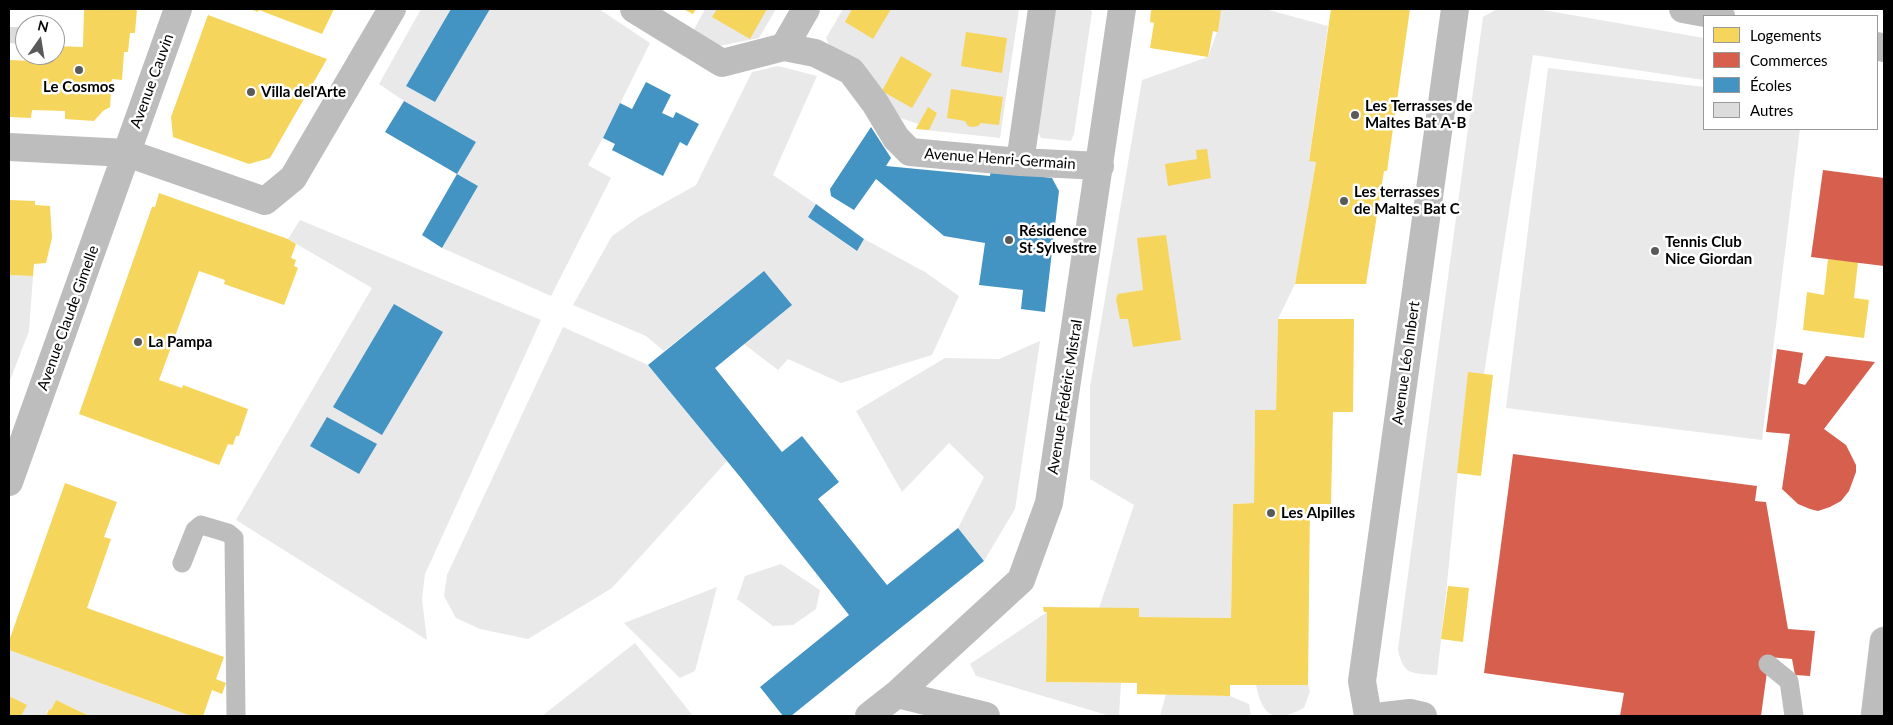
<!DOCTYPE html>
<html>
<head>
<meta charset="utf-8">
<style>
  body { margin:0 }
  #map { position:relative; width:1893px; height:725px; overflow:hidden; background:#fff; font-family:Lato,sans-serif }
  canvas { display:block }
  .frame { position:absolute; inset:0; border:10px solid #000; pointer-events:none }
  .legend { position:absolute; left:1703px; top:15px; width:175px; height:115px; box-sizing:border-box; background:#fff; border:1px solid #999; margin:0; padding:6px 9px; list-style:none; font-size:15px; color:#000 }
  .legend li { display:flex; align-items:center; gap:10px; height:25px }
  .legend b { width:25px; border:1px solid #999 }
  .north { position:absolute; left:15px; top:15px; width:50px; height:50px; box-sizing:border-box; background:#fff; border:1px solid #999; border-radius:50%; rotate:13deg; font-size:14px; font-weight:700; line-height:20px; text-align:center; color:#000 }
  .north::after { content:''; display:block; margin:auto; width:18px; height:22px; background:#595959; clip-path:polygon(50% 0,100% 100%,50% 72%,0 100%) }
</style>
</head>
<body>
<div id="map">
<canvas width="1893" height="725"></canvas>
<div class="frame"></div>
<ul class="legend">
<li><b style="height:14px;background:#f6d55c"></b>Logements</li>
<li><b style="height:14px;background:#d6604d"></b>Commerces</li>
<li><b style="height:14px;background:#4393c3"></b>Écoles</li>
<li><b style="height:14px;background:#dcdcdc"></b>Autres</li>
</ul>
<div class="north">N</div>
</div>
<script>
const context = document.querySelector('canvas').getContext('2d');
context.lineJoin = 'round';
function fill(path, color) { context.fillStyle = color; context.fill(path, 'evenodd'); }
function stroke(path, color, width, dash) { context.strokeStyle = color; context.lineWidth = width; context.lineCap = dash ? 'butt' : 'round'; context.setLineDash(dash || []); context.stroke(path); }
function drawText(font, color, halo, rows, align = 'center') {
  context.font = font + ' Lato,sans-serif'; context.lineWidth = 5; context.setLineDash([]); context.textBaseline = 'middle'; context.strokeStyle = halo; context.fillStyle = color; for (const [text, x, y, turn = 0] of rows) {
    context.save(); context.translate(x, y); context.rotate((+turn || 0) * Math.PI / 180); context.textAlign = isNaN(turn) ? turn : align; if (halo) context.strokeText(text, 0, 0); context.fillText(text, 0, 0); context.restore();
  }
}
const green = new Path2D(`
  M421 9H451L406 86 435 102 490 9H599L650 43 603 138 588 165 611 178 551 296 442 248 478 186 457 174 476 142 404 101 379 84Z
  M705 9H776L759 38 709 48 690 37Z
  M843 9H1019L1000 138 916 129 918 124 898 117 829 45 826 38Z
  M1055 9H1090L1092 12 1074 134 1071 141 1041 138 1036 129Z
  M1220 9H1265L1328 26 1309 160 1316 162 1295 284 1278 319 1276 410H1255L1254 503 1233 504 1231 618 1139 617V609L1099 608 1134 505 1090 479V387L1142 80 1208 57 1217 32 1213 31Z
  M1497 9H1537L1704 38V80L1533 55 1484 374H1468C1457 474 1449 575 1437 675 1412 673 1403 676 1398 649L1483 17Z
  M778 66 817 76 773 175 816 204 808 217 856 251 864 239 925 272 959 296 932 355 841 383 788 359 778 370 744 344 764 271 664 351 646 336 573 305 612 236 639 217 696 185 752 72Z
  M1548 68 1704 87V129H1800L1762 440 1506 408Z
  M300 220 541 320 425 574 422 599 427 640 236 520 372 288 288 239Z
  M9 275 33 276 29 331 9 383Z
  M563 327 648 365 727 461 612 588 528 639 480 629 456 618 444 596 447 575Z
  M1040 341 1015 509 984 561 958 528 984 477 949 443 902 492 856 411 945 358 999 359Z
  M781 564 820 590 816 609 793 625 773 626 737 599 745 576Z
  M717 587 695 671 680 678 624 623Z
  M1047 612 1046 682 1121 683 1119 716H1110L976 676 970 664Z
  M635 643 693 716H542Z
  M9 650 191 716H90L56 700 51 710 48 709 46 716H21L26 705 9 696Z
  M1256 685H1308L1310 691 1304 708C1274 723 1263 718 1256 685Z
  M1166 694 1230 696 1249 704 1251 716H1160Z`);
const homes = new Path2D(`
  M84 9H137L135 33H130L128 52H124L122 80 112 79 110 107 103 111 94 121 65 119V111L32 110 31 118 9 117V60L36 61V55H55V46L83 47Z
  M250 9H334L322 34 259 10 258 12Z
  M683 9H696L693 14Z
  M717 9H767L750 39 712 17Z
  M852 9H891L873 39 845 22Z
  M1151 9H1221L1218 32 1213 31 1208 57 1150 48 1154 23 1150 22Z
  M1331 9H1410L1387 171H1384L1366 284H1295L1316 162 1309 161Z
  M208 15 327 59 270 158 249 164 173 137 171 117Z
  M966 32 1007 38 1002 73 961 66Z
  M901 56 932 74 912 108 882 91Z
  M951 89 1003 97 999 125 981 123 978 126 972 127 968 126 965 121 947 118Z
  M928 107 937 113 929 130 916 129Z
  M1207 149 1211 178 1168 186 1165 164 1197 159 1196 150Z
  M159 193 288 239 296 244 291 258 296 260 294 266 298 268 284 305 224 284 225 280 199 271 159 380 182 388 183 385 248 409 239 436H236L233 445 228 444 219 465 79 414 152 207H155Z
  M9 200 35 201V205L50 206 52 238 46 263 34 264 33 276 9 275Z
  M1166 235 1181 340 1133 347 1128 319H1120L1116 299 1118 294 1143 290 1137 238Z
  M1828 259 1858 262 1854 298 1869 300 1864 338 1803 330 1807 292 1824 295Z
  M1278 319H1354L1353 412H1333L1331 504H1310L1308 685H1230V696L1137 694V683L1046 682 1047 612H1044L1043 607 1139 608V617L1231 618 1233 504 1254 503 1255 410H1276Z
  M1468 372 1493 375 1481 476 1457 473Z
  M65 483 117 502 104 537 111 539 87 608 224 657 216 679 226 683 222 694 212 690 203 716H191L9 650V641Z
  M1448 586 1469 588 1463 642 1441 639Z
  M9 696 27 705 21 716H9Z
  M56 700 81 712 90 716H46L49 709 51 710Z`);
const shops = new Path2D(`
  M1823 170 1884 178V266L1811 257Z
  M1777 349 1803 353 1798 383 1805 385 1826 356 1875 362 1824 429 1846 445 1856 465V472L1849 491 1841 501 1830 507 1818 511 1810 509 1798 504 1782 489 1790 434 1766 432Z
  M1513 454 1757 486 1755 501 1766 502 1788 629 1815 631 1810 676 1795 675 1792 659 1769 657 1761 716H1620L1624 693 1484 673Z`);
const schools = new Path2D(`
  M451 9H490L435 102 406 86Z
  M646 82 671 95 662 113 673 118 676 112 699 124 687 146 680 142 663 176 612 150 615 144 603 138 620 103 632 109Z
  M404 101 476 142 457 174 385 132Z
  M871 127 891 158 886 166 990 176 991 171 1052 178 1059 191 1045 312 1021 309 1023 290 979 285 985 243 944 236 876 179 854 210 831 196 830 189Z
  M457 174 478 186 442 248 422 235Z
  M816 204 864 239 857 251 808 217Z
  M764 271 792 305 715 368 782 452 802 436 839 482 818 499 887 585 958 528 984 561 791 716H783L760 687 849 615 741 478 648 365Z
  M394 304 443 332 382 435 333 407Z
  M327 417 377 444 359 474 310 446Z`);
const building = new Path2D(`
  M9 27H25V44L9 43Z`);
const service = new Path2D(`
  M182 563 195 530 201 525 228 533 234 538 236 716
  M1768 664 1789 681 1794 716`);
const minor = new Path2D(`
  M634 9 722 63 784 47 815 53 851 71 875 103 896 138 910 152 1020 162 1100 166
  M1683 9 1721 16
  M1877 46 1884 48
  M784 47 806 9
  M9 147 127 153 265 201 293 178 392 9
  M1020 162 1042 9
  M9 482 178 9
  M897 694 986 716
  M869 716 897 694 1021 580 1049 503 1122 9
  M1368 716 1362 681 1455 9
  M1384 716 1410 713 1423 716`);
const primary = new Path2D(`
  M1875 716 1884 641`);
const markers = [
  [79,70,5,"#595959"],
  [251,92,5,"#595959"],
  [1355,115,5,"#595959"],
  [1344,201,5,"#595959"],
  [1009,240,5,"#595959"],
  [1655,251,5,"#595959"],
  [138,342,5,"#595959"],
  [1271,513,5,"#595959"]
];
const streetNames = [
  ["Avenue Cauvin",152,81,-70],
  ["Avenue Henri-Germain",1000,159,4],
  ["Avenue Claude Gimelle",68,318,-70],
  ["Avenue Léo Imbert",1406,363,-82],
  ["Avenue Frédéric Mistral",1065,397,-81]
];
const poiNames = [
  ["Le Cosmos",79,87,"center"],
  ["Villa del'Arte",261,92],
  ["Les Terrasses de",1365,106],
  ["Maltes Bat A-B",1365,123],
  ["Les terrasses",1354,192],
  ["de Maltes Bat C",1354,209],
  ["Résidence",1019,231],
  ["St Sylvestre",1019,248],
  ["Tennis Club",1665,242],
  ["Nice Giordan",1665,259],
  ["La Pampa",148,342],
  ["Les Alpilles",1281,513]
];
fill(green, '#e9e9e9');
fill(homes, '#f6d55c');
fill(shops, '#d6604d');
fill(schools, '#4393c3');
fill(building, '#dcdcdc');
stroke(primary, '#dbdbdb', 29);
stroke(service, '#bdbdbd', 19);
stroke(minor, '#bdbdbd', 28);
stroke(primary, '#bdbdbd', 28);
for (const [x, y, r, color] of markers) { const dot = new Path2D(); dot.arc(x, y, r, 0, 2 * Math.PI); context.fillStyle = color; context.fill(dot); stroke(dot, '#fff', 2); }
drawText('15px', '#000', '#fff', streetNames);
drawText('bold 15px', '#000', '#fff', poiNames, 'left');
</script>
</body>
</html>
